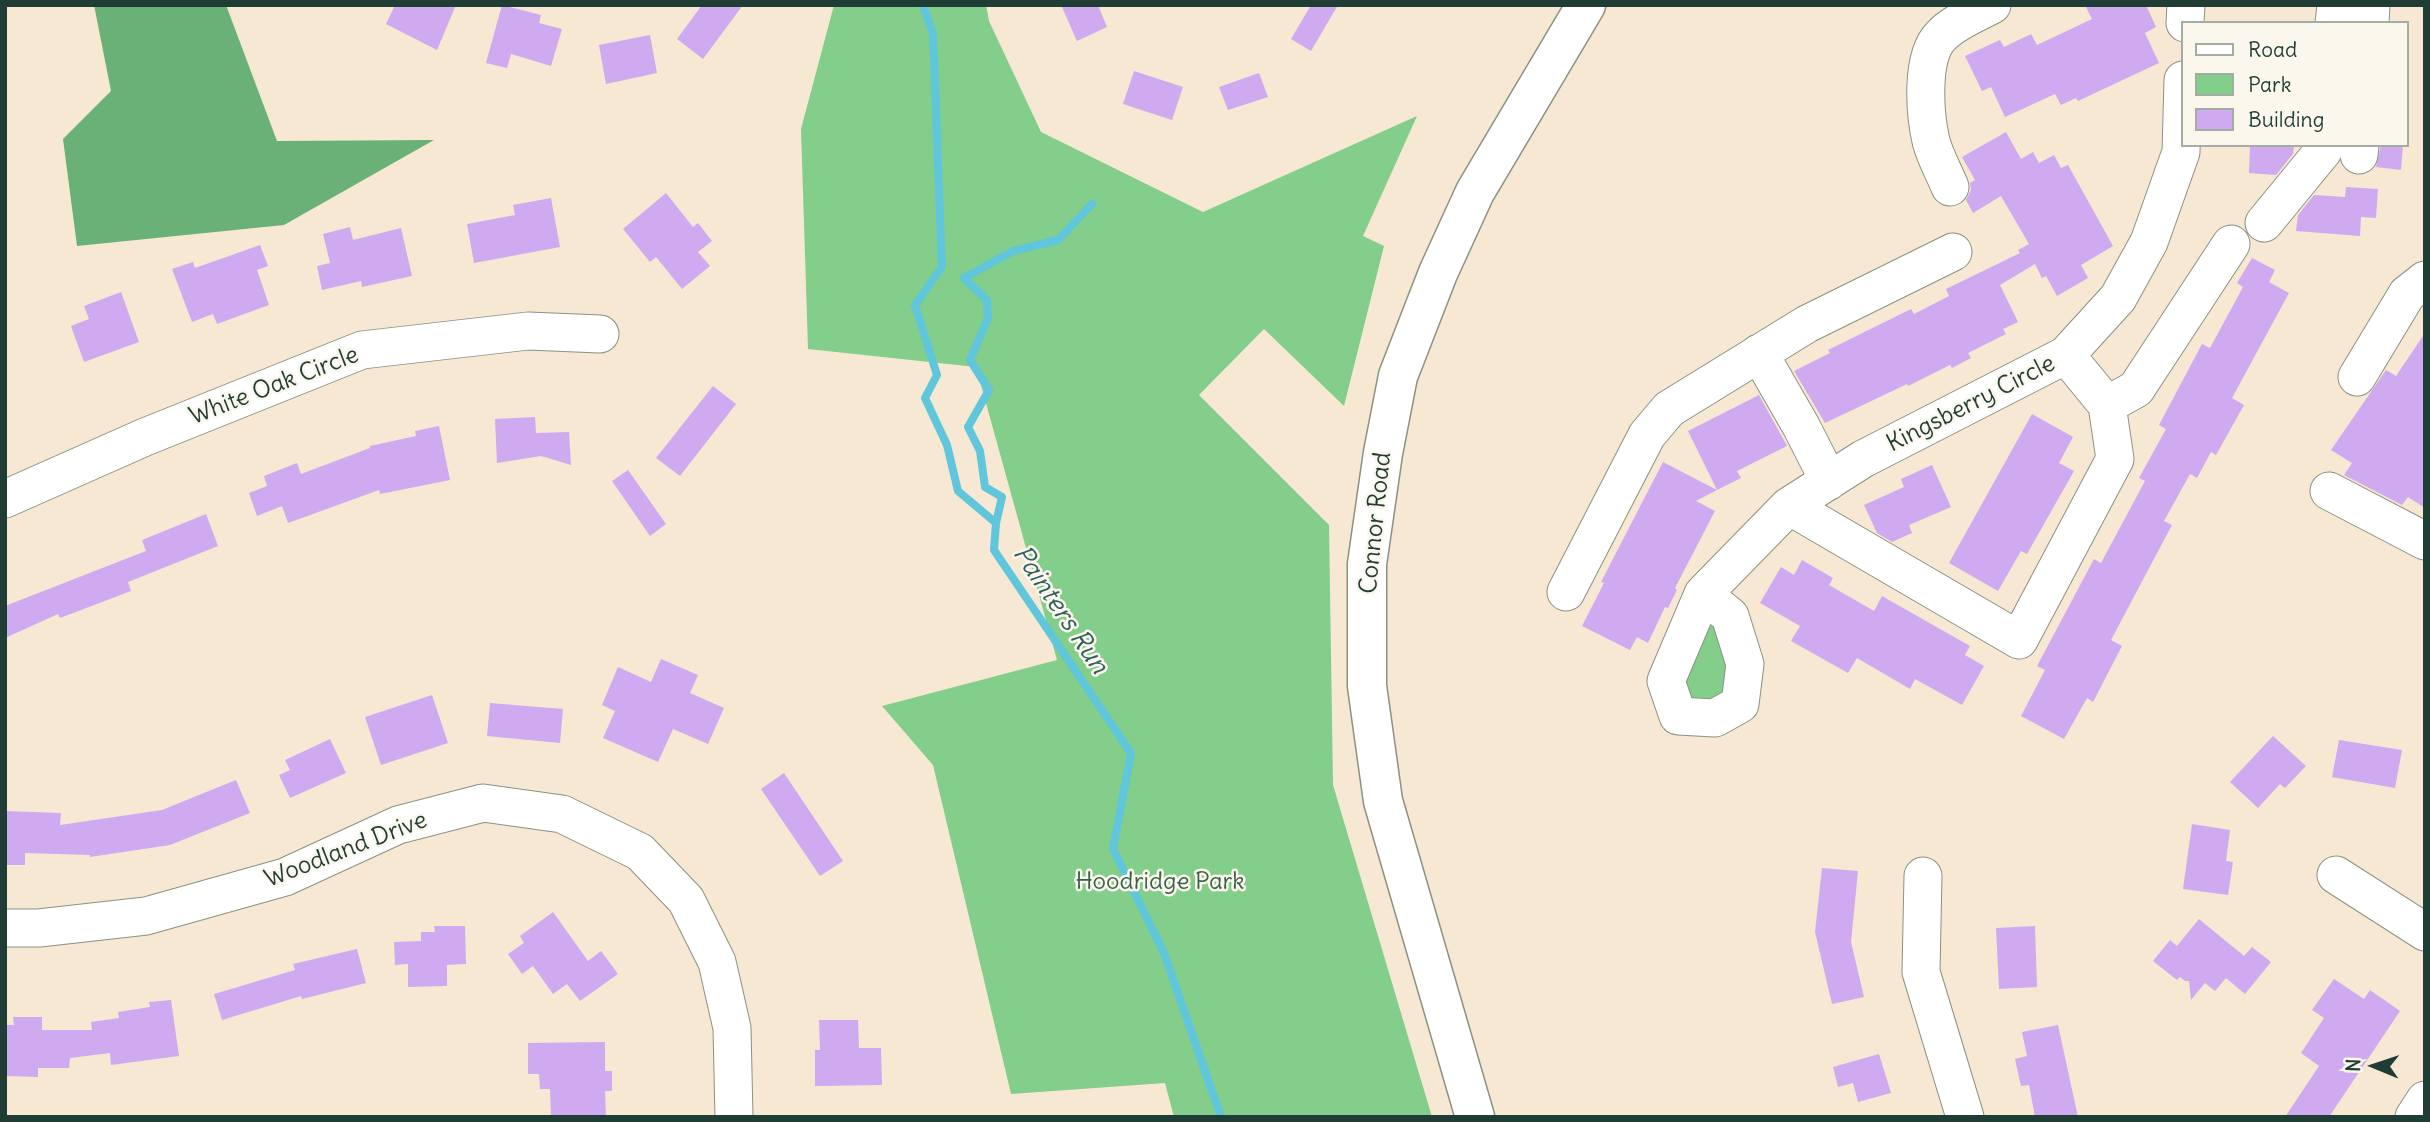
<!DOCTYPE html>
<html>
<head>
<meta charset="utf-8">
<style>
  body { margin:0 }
  #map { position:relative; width:2430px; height:1122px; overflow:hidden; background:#f6e8d2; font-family:Delius,sans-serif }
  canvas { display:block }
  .frame { position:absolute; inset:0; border:7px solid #1f3d34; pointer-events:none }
  .legend { position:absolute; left:2181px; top:21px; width:228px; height:126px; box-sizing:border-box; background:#fbf7ec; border:2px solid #a3ada2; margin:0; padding:9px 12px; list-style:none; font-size:21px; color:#1f3d34 }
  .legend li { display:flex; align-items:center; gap:14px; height:35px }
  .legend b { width:35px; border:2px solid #a3ada2 }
  .north { position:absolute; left:2339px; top:1031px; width:70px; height:70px; -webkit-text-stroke:5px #fbf7ec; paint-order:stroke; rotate:272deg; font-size:19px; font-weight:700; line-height:28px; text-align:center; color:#1f3d34 }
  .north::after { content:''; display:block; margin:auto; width:24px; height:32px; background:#1f3d34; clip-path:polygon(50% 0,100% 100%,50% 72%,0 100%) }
</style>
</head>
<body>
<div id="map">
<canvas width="2430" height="1122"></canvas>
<div class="frame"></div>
<ul class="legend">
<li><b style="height:9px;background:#fff"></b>Road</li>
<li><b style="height:19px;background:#83ce8b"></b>Park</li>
<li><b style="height:19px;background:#cfaaf1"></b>Building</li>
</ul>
<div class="north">N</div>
</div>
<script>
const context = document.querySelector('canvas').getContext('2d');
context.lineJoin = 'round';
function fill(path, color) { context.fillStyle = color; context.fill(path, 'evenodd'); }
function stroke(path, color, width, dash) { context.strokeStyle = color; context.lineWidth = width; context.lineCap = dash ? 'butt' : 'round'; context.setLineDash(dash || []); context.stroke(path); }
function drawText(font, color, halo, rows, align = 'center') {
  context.font = font + ' Delius,sans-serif'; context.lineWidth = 5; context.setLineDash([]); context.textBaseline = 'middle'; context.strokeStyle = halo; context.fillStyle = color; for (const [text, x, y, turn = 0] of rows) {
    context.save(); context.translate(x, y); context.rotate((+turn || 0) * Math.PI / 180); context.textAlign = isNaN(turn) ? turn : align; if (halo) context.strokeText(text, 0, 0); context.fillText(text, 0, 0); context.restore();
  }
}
const green = new Path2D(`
  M834 5H986L989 21 1041 132 1203 212 1417 116 1363 236 1384 246 1344 406 1264 329 1199 395 1329 525 1333 785 1432 1117H1174L1165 1083 1011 1094 933 765 882 706 1057 660 976 367 808 349 801 129Z
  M1713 622 1730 677 1721 703 1686 700 1682 673Z`);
const forest = new Path2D(`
  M94 5H226L277 141 434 140 284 225 77 246 63 139 111 91Z`);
const stream = new Path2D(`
  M923 5 933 34 942 267 915 305 937 375 925 398 947 445 958 491 996 523 994 550 1131 753 1113 849 1164 953 1221 1117
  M996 523 1002 497 985 487 980 451 968 427 989 390 970 360 988 318 987 300 964 278 1013 251 1058 240 1092 204`);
const building = new Path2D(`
  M395 5H456L437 50 386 24Z
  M502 5 541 15 539 23 562 29 551 66 511 54 507 68 486 63Z
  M702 5H743L703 59 677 39Z
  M1061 5H1098L1107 27 1077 41Z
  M1311 5H1338L1311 51 1291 39Z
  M2085 5H2146L2156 27 2145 33 2159 63 2078 101 2076 98 2061 105 2055 94 2005 117 1991 87 1982 91 1965 56 2000 40 2004 47 2031 34 2037 45 2092 19Z
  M650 35 657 73 606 84 599 45Z
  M1134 71 1183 87 1172 120 1123 104Z
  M1259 73 1268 97 1228 110 1219 87Z
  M2006 132 2021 159 2033 152 2039 163 2054 155 2061 168 2068 165 2113 246 2081 265 2088 278 2057 296 2046 276 2042 278 2035 264 2000 285 2018 322 2003 329 2006 334 1968 353 1971 358 1952 368 1950 365 1908 386 1907 384 1825 423 1794 371 1830 353 1828 350 1911 309 1914 314 1949 296 1946 289 2020 253 2018 250 2029 244 2001 196 1973 213 1966 200 1971 190 1970 183 1975 180 1962 157Z
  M2250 145H2294L2293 154 2276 175 2249 173Z
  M2381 145H2403L2401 170 2376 167Z
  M2346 187 2378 189 2376 218 2361 217 2360 236 2296 231 2298 215 2314 195 2345 197Z
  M666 193 693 227 698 223 712 241 698 252 710 266 682 289 656 257 650 262 623 229Z
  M551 198 560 247 474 263 467 224 515 215 513 205Z
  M350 227 353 240 401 228 412 276 362 287 361 281 322 290 317 266 330 263 323 234Z
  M260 245 268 266 257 270 269 305 217 324 213 314 192 322 172 269 193 262 195 268Z
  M2252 258 2275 270 2269 282 2289 293 2232 398 2244 405 2216 455 2211 452 2197 478 2190 474 2164 521 2172 525 2111 640 2122 646 2093 702 2087 698 2064 739 2021 716 2045 670 2037 666 2094 559 2101 563 2145 481 2139 478 2166 429 2159 425 2202 344 2210 348 2243 287 2237 283Z
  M121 292 139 342 84 362 71 326 89 319 84 306Z
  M2425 333V508L2408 497 2402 505 2344 475 2352 463 2331 450 2386 370 2396 376Z
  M713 386 736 404 680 476 656 458Z
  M1759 395 1787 446 1737 471 1741 478 1717 490 1688 431Z
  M2032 414 2073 437 2059 463 2074 471 2027 554 2021 551 1998 591 1949 563Z
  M535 417 536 433 569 432 571 465 541 456 497 463 495 419Z
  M439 426 450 480 380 494 379 490 288 523 282 506 257 516 249 493 267 486 264 476 297 463 301 474 370 448V446L416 436 415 431Z
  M1663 462 1717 490 1696 501 1715 511 1675 588 1677 590 1668 608 1665 607 1648 643 1637 637 1630 650 1582 626 1604 583 1601 582Z
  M1932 465 1951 507 1909 525 1912 533 1892 542 1877 533 1864 505 1904 487 1901 479Z
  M628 470 666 524 650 536 612 481Z
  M206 514 218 546 128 582 131 591 60 618 58 614 5 638V606L146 551 142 540Z
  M1802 560 1833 578 1829 585 1874 611 1882 596 1970 646 1965 655 1984 666 1962 705 1915 679 1910 689 1857 658 1848 673 1791 641 1800 626 1760 603 1781 567 1794 575Z
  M661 659 698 675 690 693 724 708 708 744 673 729 658 762 603 738 615 711 602 705 618 667 651 682Z
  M432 695 448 743 381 765 365 717Z
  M490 703 563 709 560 743 487 736Z
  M2273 736 2306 766 2285 788 2280 784 2258 808 2230 782Z
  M330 739 346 773 290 798 279 775 290 770 285 760Z
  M2339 740 2402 750 2395 788 2332 777Z
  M784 773 843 861 820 876 761 789Z
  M236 780 250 813 170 845 90 857V855L25 853V865H5V811L61 813 60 825 162 810Z
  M2192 824 2230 830 2226 861 2233 862 2228 895 2183 889Z
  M1822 868 1858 871 1851 942 1864 997 1832 1004 1815 932Z
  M553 912 588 961 601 951 618 974 580 1001 567 984 553 994 533 966 522 974 508 954 524 943 520 936Z
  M2199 919 2244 956 2252 947 2271 962 2245 994 2226 978 2215 991 2205 983 2191 1000 2189 981H2185L2180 977 2177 980 2153 961 2170 940 2177 946Z
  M434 926H465L466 964 447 965V986L408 987V964L395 965 394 942 421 941V932H435Z
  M2035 926 2037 987 1999 989 1996 928Z
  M357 949 366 983 302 999 301 996 222 1020 214 994 295 970 293 964Z
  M2334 979 2364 999 2370 990 2400 1011 2329 1117H2285L2319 1066 2301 1053 2324 1018 2312 1010Z
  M171 1000 179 1056 111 1065 110 1053 70 1058 69 1068H38V1077L5 1076V1025H14L13 1017H42V1030H92L91 1022 119 1018 118 1012 150 1007 149 1002Z
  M819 1020H858L859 1048H881L882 1085 815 1086V1050H820Z
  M2058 1025 2078 1117H2035L2029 1085 2021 1086 2015 1059 2027 1056 2022 1032Z
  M605 1042V1071H612V1091H605L606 1117H551L550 1089H540L539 1074H528V1043Z
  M1879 1054 1891 1093 1858 1102 1853 1083 1838 1087 1833 1067Z`);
const minor = new Path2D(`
  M2185 23 2186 5
  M2334 23 2336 5
  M2370 23 2371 5
  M2359 155 2360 145
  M1950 187C1944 172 1935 157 1931 141 1925 115 1920 57 1941 36 1954 22 1975 14 1992 5
  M2264 223 2323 151V145
  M1759 353 1801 426 1829 481
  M2066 355 2107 405
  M2357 377 2407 294 2425 280
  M2329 491 2425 541
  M5 499 145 437 362 350 528 331 600 334
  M1789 506 2019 640 2115 459 2107 405 2136 389 2231 244
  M1566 592 1647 435 1669 409 1807 324 1953 252
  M1703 594 1730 616 1745 664 1740 704 1715 718 1678 716 1666 681 1703 594 1789 506 1863 459 2066 355 2118 298 2149 242 2181 152 2183 80
  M2336 875 2425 932
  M1923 876 1921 972 1965 1117
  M5 928H39L146 916 285 877 398 825 483 803 562 814 640 852 686 900 717 962 732 1028 734 1117
  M2414 1117 2425 1100`);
const major = new Path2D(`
  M1475 1117 1383 801 1367 686V564L1383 453 1398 376 1438 273 1475 192 1586 5`);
const streetNames = [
  ["White Oak Circle",274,386,-21],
  ["Kingsberry Circle",1971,404,-27],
  ["Connor Road",1376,523,-84],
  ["Woodland Drive",346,850,-21]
];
const parkNames = [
  ["Hoodridge Park",1160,882]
];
const waterNames = [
  ["Painters Run",1060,610,56]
];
fill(green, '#83ce8b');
fill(forest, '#6ab177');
stroke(stream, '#5fc6dc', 8);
fill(building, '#cfaaf1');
stroke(minor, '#8a9283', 39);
stroke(major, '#8a9283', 41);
stroke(minor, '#fff', 37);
stroke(major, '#fff', 38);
drawText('24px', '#1f3d34', '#fbf7ec', streetNames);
drawText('24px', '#38614a', '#fbf7ec', parkNames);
drawText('italic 26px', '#2f5f5e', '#fbf7ec', waterNames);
</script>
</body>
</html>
